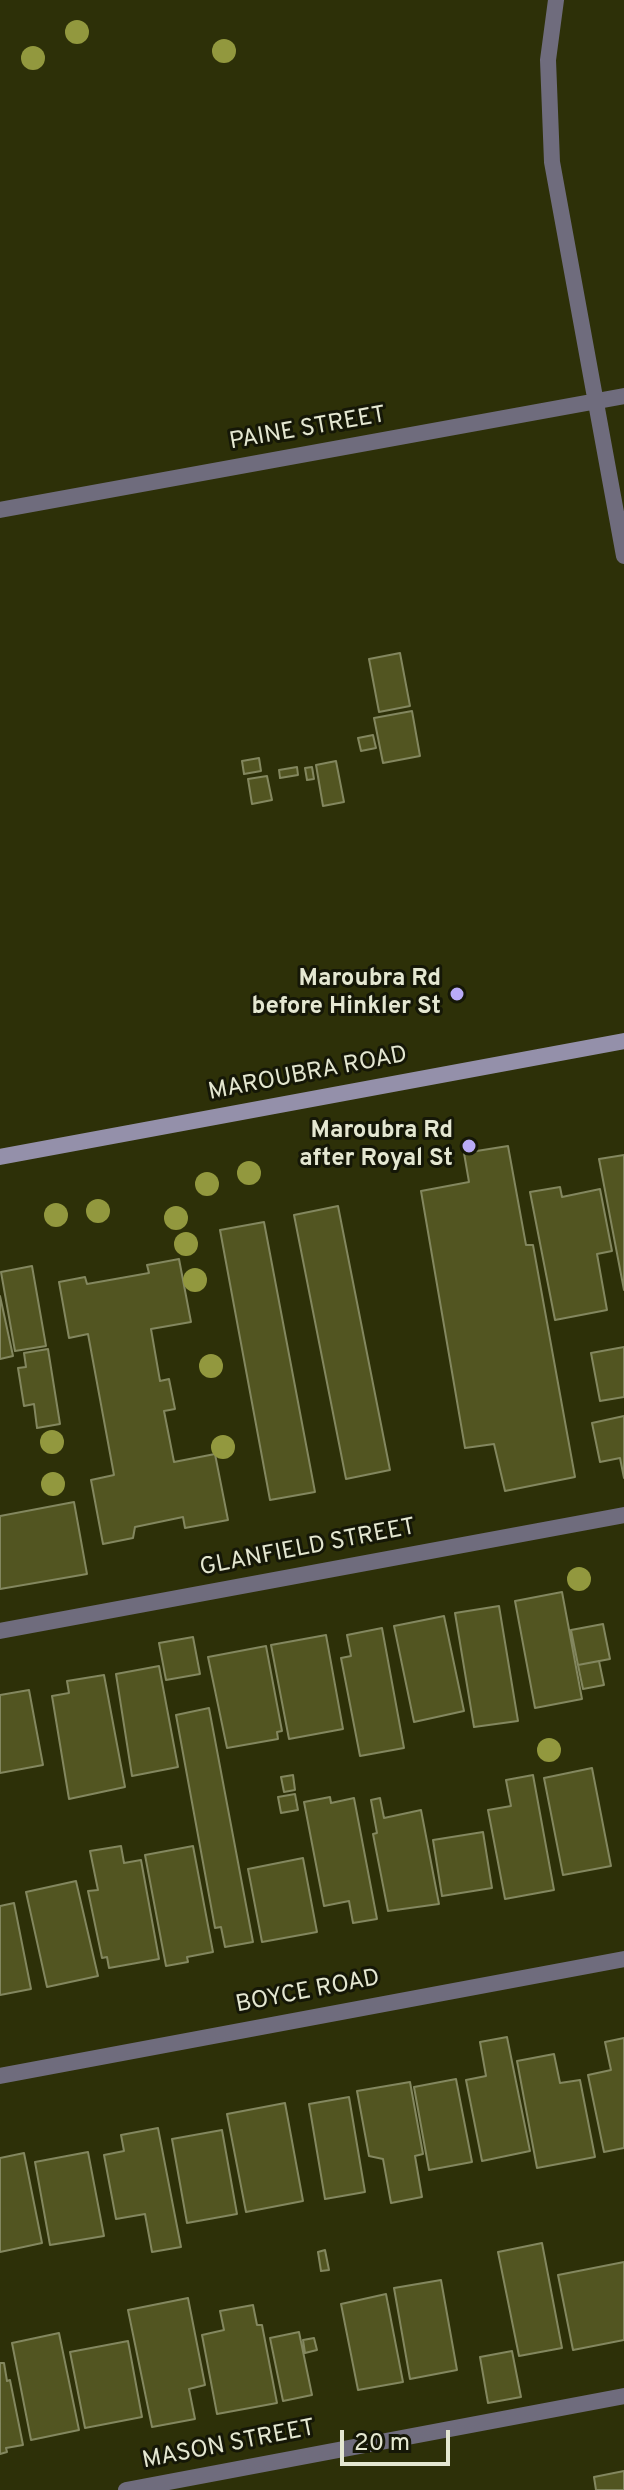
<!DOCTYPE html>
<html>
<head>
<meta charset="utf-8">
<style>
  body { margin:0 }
  #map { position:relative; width:624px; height:2490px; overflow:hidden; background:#2d3008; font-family:Overpass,sans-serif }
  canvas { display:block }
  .scale { position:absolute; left:340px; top:2430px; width:110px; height:36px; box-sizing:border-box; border:4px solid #e4e7d1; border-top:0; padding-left:10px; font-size:24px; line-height:28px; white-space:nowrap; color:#e4e7d1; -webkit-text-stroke:6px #151707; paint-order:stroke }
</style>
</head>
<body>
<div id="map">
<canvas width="624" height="2490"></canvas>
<div class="scale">20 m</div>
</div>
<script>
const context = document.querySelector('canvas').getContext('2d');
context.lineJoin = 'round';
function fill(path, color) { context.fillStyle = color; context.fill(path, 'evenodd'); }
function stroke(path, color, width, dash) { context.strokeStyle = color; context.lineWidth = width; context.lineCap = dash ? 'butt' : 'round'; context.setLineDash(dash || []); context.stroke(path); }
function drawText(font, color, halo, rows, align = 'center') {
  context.font = font + ' Overpass,sans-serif'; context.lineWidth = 6; context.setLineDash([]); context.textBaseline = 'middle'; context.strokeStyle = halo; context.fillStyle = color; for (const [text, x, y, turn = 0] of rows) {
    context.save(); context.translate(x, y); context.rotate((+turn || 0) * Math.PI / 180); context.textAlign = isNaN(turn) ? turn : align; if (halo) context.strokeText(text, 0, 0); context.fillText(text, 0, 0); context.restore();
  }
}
const building = new Path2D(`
  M400 653 410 706 379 712 369 659Z
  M412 711 420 756 383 763 374 718Z
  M373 735 376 748 361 751 358 738Z
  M259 758 261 771 244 774 242 761Z
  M336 761 344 802 323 806 316 765Z
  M297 767 298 775 280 778 279 770Z
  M312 767 314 779 307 780 305 768Z
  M267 776 272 800 252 804 248 779Z
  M508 1146 526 1245H533L575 1477 505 1491 494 1444 465 1448 421 1191 469 1182 464 1153Z
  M624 1155V1290L599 1159Z
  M560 1187 562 1197 600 1189 612 1251 597 1254 607 1310 555 1320 530 1192Z
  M338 1206 390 1470 346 1479 294 1215Z
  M264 1222 315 1492 270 1500 220 1230Z
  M179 1259 191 1322 151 1329 160 1381 169 1379 175 1409 164 1411 174 1462 215 1454 228 1520 185 1528 183 1517 135 1527 133 1538 103 1544 91 1480 114 1475 88 1334 69 1338 59 1282 85 1277 87 1284 149 1273 147 1265Z
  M32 1266 46 1346 15 1351 1 1272Z
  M0 1296 13 1356 0 1359Z
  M624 1347V1397L600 1401 591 1353Z
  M48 1349 60 1424 37 1428 34 1404 24 1406 18 1368 26 1367 24 1353Z
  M624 1416V1478L620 1458 600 1462 592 1423Z
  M74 1502 87 1574 0 1589V1516Z
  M562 1592 582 1699 535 1708 515 1601Z
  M499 1606 518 1721 474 1727 455 1613Z
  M444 1616 464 1711 414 1722 394 1626Z
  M603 1624 610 1659 578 1665 571 1630Z
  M382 1628 404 1748 360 1756 341 1658 351 1656 347 1635Z
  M326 1635 343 1729 289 1739 271 1645Z
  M193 1637 200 1674 166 1680 159 1643Z
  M266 1646 282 1731 277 1732 278 1739 227 1748 208 1657Z
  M599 1661 604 1685 583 1689 578 1665Z
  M159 1666 178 1767 132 1776 116 1674Z
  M104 1675 125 1787 69 1799 52 1696 69 1693 67 1681Z
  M29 1690 43 1765 0 1773V1695Z
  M209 1708 253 1942 225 1947 221 1927 215 1928 176 1715Z
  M592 1768 611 1866 563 1875 544 1778Z
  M293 1775 295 1790 284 1792 281 1777Z
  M533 1775 554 1890 505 1899 488 1810 511 1806 506 1780Z
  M295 1794 298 1810 281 1813 278 1797Z
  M330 1797 331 1803 354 1798 377 1919 353 1923 349 1901 324 1906 304 1802Z
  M380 1798 384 1818 421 1810 439 1904 388 1911 373 1834 377 1833 371 1800Z
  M483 1832 492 1888 442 1896 433 1840Z
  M121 1846 124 1863 141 1860 159 1959 109 1968 107 1957 102 1958 88 1891 98 1890 90 1851Z
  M193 1846 213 1952 187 1957 188 1962 166 1966 145 1855Z
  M303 1858 317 1932 262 1942 248 1869Z
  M76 1881 98 1976 47 1987 26 1892Z
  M14 1903 31 1989 0 1995V1906Z
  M507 2037 530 2151 482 2161 466 2080 486 2076 480 2042Z
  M624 2038V2148L604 2152 588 2075 611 2070 605 2042Z
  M554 2054 560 2083 580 2080 595 2157 537 2168 517 2061Z
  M456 2079 472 2162 429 2170 414 2087Z
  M410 2082 423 2154 415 2156 422 2197 391 2203 383 2159 369 2156 357 2091Z
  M349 2097 365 2192 325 2199 309 2104Z
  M285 2103 303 2201 246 2212 227 2114Z
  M158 2128 181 2247 152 2252 145 2214 116 2219 104 2155 124 2151 121 2135Z
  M222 2130 237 2214 187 2223 172 2139Z
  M88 2152 104 2236 50 2245 35 2162Z
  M24 2153 42 2243 0 2252V2158Z
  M542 2243 562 2348 519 2356 498 2252Z
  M325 2250 329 2270 321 2271 318 2252Z
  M624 2262V2340L573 2350 558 2275Z
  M441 2280 457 2370 410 2379 394 2288Z
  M386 2294 403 2382 358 2390 341 2304Z
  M188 2298 205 2385 189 2389 195 2419 152 2427 128 2310Z
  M253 2305 257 2325H262L277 2403 217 2414 202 2335 224 2330 220 2311Z
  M299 2332 312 2395 283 2401 270 2338Z
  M59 2333 79 2430 31 2440 12 2343Z
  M314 2338 317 2350 305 2353 303 2340Z
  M128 2341 142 2417 85 2428 70 2352Z
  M512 2351 521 2397 488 2403 480 2357Z
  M0 2363H4L7 2381 10 2380 23 2445 6 2448 7 2452 0 2454Z
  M624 2471V2490H596L594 2477Z`);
const street = new Path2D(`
  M556 0 548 60 552 162 624 556
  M0 510 624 396
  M0 1631 624 1515
  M0 2076 624 1959
  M126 2490 624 2396`);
const secondary = new Path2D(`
  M0 1157 624 1041`);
const trees = [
  [77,32],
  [224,51],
  [33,58],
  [249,1173],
  [207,1184],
  [98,1211],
  [56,1215],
  [176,1218],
  [186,1244],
  [195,1280],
  [211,1366],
  [52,1442],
  [223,1447],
  [53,1484],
  [579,1579],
  [549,1750]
];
const markers = [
  [457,994,8,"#b9abf7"],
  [469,1146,8,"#b9abf7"]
];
const streetNames = [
  ["PAINE STREET",308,430,-10],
  ["MAROUBRA ROAD",308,1075,-11],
  ["GLANFIELD STREET",308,1549,-11],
  ["BOYCE ROAD",308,1993,-11],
  ["MASON STREET",229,2446,-11]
];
const poiNames = [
  ["Maroubra Rd",441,980],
  ["before Hinkler St",441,1008],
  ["Maroubra Rd",453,1132],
  ["after Royal St",453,1160]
];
fill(building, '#525521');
stroke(building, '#83875f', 2);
stroke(street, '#6f6c7d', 16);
stroke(secondary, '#9490aa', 16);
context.fillStyle = '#92983e';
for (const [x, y] of trees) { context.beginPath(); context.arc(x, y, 12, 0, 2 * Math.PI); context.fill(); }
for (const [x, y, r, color] of markers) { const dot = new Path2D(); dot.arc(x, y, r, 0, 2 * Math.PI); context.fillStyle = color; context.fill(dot); stroke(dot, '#151707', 3); }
drawText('24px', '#e4e7d1', '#151707', streetNames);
drawText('bold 24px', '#e4e7d1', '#151707', poiNames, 'right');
</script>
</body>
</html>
